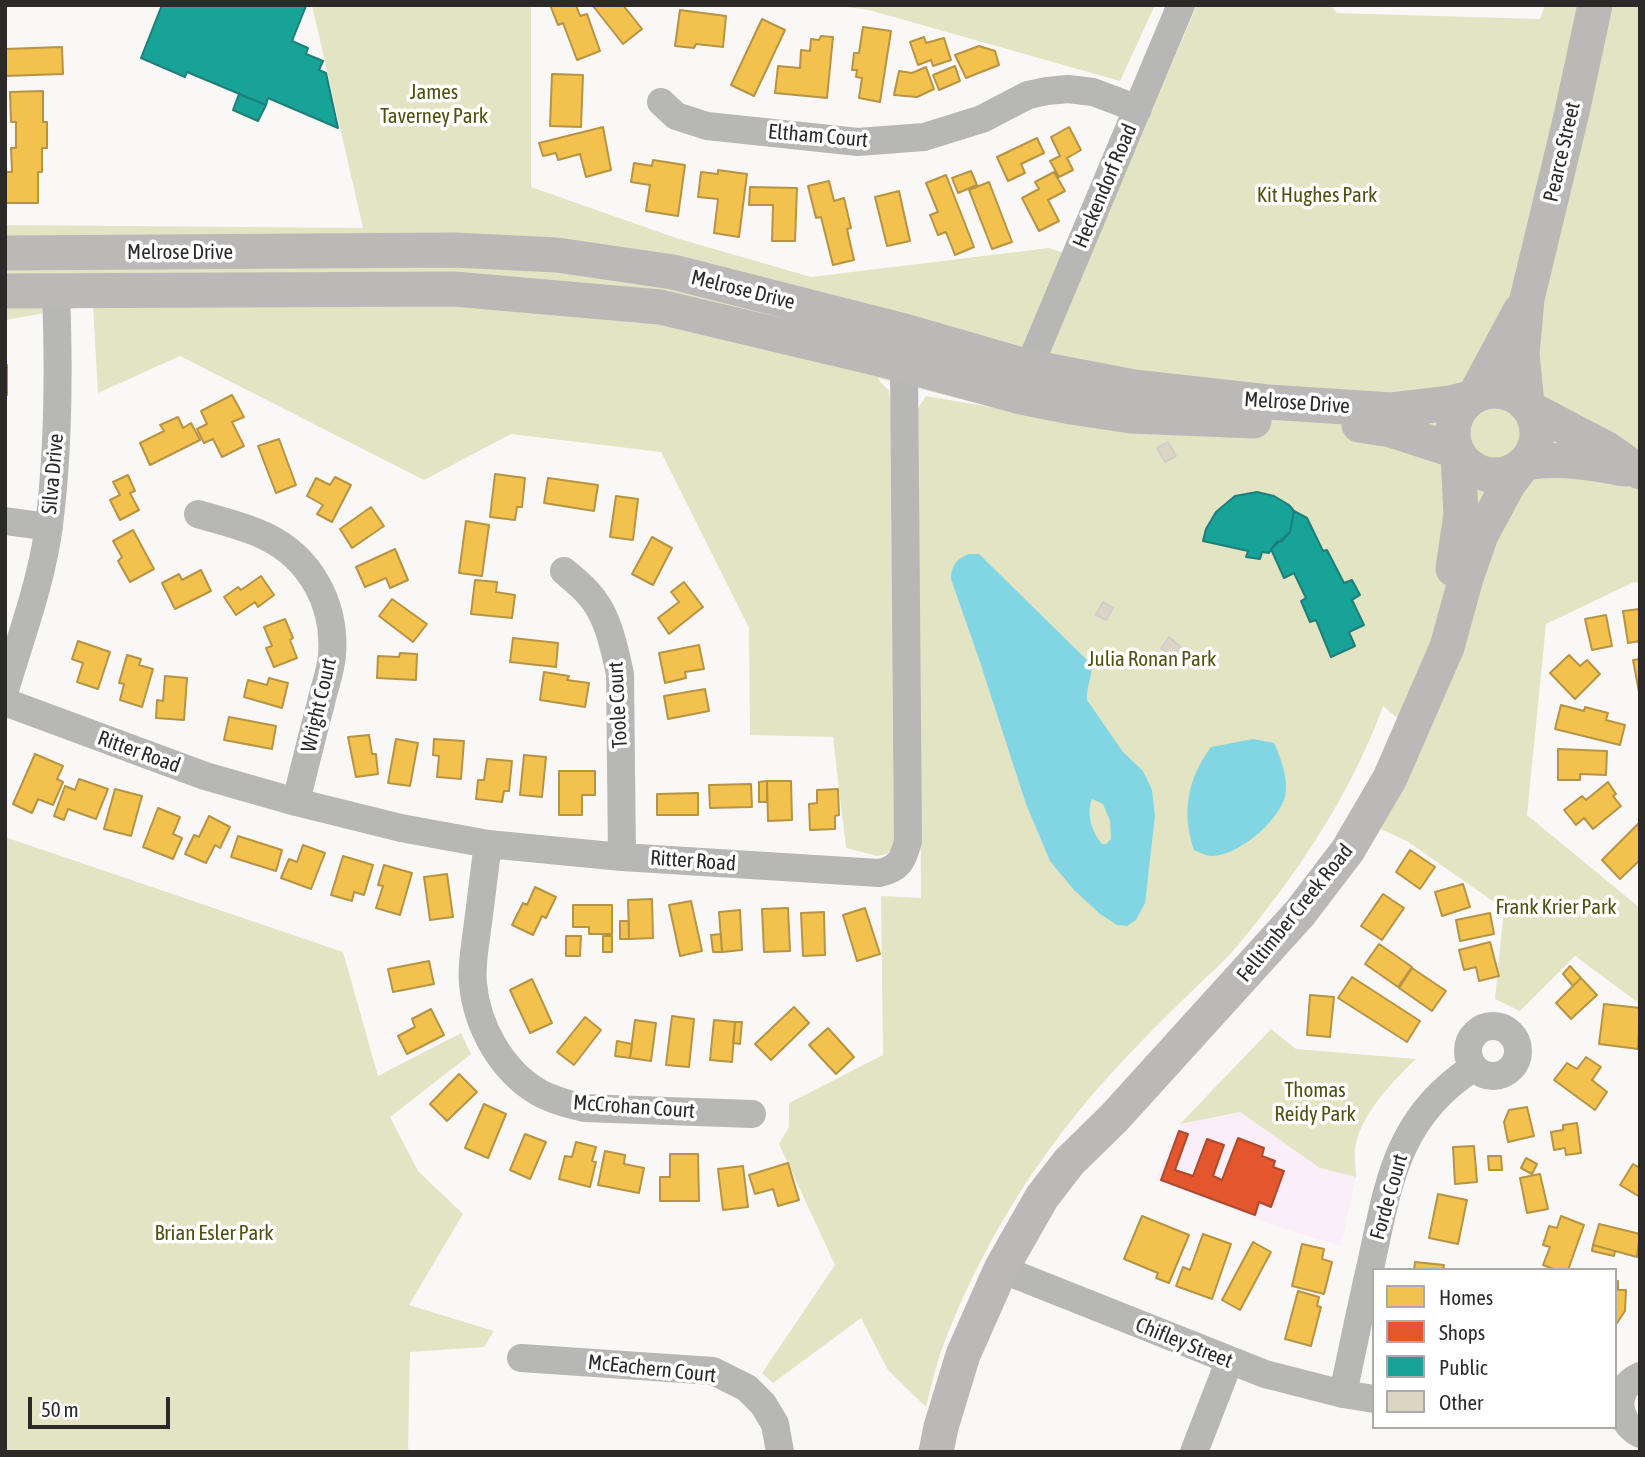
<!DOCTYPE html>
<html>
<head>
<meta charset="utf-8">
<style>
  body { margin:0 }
  #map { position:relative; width:1645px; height:1457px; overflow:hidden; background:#faf8f6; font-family:"Asap Condensed",sans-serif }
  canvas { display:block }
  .frame { position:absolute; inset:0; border:7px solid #2b2a29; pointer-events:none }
  .legend { position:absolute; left:1372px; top:1268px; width:245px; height:161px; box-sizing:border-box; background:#fff; border:2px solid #aaaaa9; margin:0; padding:9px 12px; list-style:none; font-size:21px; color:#2b2a29 }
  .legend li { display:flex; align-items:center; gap:14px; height:35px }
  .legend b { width:35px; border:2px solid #aaaaa9 }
  .scale { position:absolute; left:28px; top:1397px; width:142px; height:32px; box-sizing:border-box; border:4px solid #2b2a29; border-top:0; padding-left:9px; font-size:21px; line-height:24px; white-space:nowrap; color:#2b2a29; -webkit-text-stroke:5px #fff; paint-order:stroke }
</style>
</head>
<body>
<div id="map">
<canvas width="1645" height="1457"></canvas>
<div class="frame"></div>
<ul class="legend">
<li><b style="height:19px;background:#f2c14e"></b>Homes</li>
<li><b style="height:19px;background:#e4572e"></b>Shops</li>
<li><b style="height:19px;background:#17a398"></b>Public</li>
<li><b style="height:19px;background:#ded4c4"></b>Other</li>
</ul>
<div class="scale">50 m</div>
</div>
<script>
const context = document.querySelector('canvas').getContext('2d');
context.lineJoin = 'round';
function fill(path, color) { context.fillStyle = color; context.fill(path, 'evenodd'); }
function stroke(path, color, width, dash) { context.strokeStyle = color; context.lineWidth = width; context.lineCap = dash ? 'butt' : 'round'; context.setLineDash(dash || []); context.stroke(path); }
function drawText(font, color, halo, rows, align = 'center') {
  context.font = font + ' "Asap Condensed",sans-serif'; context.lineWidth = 7; context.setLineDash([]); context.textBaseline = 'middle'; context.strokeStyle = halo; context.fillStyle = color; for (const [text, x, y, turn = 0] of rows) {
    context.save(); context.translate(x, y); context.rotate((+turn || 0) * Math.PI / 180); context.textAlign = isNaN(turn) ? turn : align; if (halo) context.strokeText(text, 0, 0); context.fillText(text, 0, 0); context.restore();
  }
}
const commercial = new Path2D(`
  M1240 1112 1320 1168 1356 1177 1341 1246 1281 1228 1155 1181 1180 1124Z`);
const green = new Path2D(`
  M312 5H531V187L676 238 811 277 1049 248 1088 261 1197 5H1330L1337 13 1540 19 1545 5H1640V583L1634 582 1546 624 1527 815 1640 908V1004L1575 956 1520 1011 1495 999 1504 909 1407 841 1371 825 1414 732 1383 706C1351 794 1298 873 1238 945 1225 961 1208 975 1193 990 1157 1025 1120 1062 1087 1101 1026 1174 977 1256 943 1346 936 1365 931 1387 926 1407L888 1370 861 1318 773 1383 762 1373 835 1265 779 1144 789 1127V1103L883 1055 881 896 921 898 918 408 926 396 996 408 877 378 889 391 894 435 896 843 887 854 877 856 846 848 833 737 750 735 749 628 661 452 511 434 424 480 180 356 98 393 93 305 5 320V225L363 228Z
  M831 5H1155L1120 81 869 10Z
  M5 837 343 952 378 1076 461 1033 471 1054 390 1117 418 1171 463 1214 409 1305 494 1331 484 1347 410 1352 408 1449 413 1452H5Z
  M1271 1029 1296 1049 1416 1059C1393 1081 1359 1116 1355 1149 1354 1158 1356 1168 1356 1177L1320 1168 1240 1112 1180 1124Z`);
const water = new Path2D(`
  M968 554H979L1092 665C1092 678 1086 687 1087 700L1123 752 1143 771 1152 790 1155 816 1145 903 1136 920 1127 926 1117 925 1100 914 1074 890 1050 861 1026 804 980 662 951 579C951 566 956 560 968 554ZM1092 799 1103 804 1110 821 1111 839 1106 844H1102C1092 832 1086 814 1092 799Z
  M1253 739 1274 743C1281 758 1289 780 1285 797 1277 823 1237 857 1210 856 1205 855 1199 852 1194 850 1181 812 1188 778 1211 747Z`);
const homes = new Path2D(`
  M550 5H576L580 16 587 14 600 51 577 60 563 23 558 25Z
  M595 5H623L642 29 623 44 593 6Z
  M680 10 726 16 723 47 696 44 694 48 675 46Z
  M762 19 785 30 754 96 731 85Z
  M863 27 891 31 880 102 859 98 862 78 856 77 857 70H852L854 53H859Z
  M821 36 833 37 827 98 775 93 778 66 800 68 801 50 810 51 811 39 819 40Z
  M924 37 926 43 944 38 951 60 933 66 931 60 918 65 910 42Z
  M979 46 995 51 999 65 966 78 955 55Z
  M62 47 63 74 5 76V49Z
  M955 66 960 81 939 90 933 75Z
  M926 67 934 89 917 97 894 95 899 71 912 73Z
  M552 74 583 75 581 127 550 126Z
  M43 91V122H47V148H42V172H38V203H5V172H12L11 148H16V122H11L10 92Z
  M603 127 611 170 586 177 580 154 558 160 556 153 543 156 539 143Z
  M1069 127 1081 150 1067 158 1073 170 1059 177 1050 161 1060 156 1051 137Z
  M1037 138 1044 153 1021 164 1025 173 1008 181 997 157Z
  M653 160 685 165 678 216 646 211 650 185 631 182 634 163 652 166Z
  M718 170 747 174 739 237 714 233 718 199 698 197 701 172 718 174Z
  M971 171 977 185 958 193 952 178Z
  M1054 172 1065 191 1048 200 1059 221 1039 231 1022 198 1039 189 1035 182Z
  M946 175 974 247 955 255 946 232 938 235 930 215 938 212 926 183Z
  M829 181 834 201 844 198 851 228 847 229 854 260 833 265 821 217 816 218 808 186Z
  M989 182 1012 242 992 249 969 190Z
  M750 187 797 188 795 241H772L773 205H749Z
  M899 191 910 241 887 246 875 197Z
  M5 365H7V395H5Z
  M232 395 244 417 232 422 244 446 222 457 213 439 204 443 197 429 207 424 201 411Z
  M178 417 183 428 191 423 200 440 150 465 140 443 164 431 160 425Z
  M279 439 296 485 276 493 258 446Z
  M495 474 525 478 522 507H517L515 520 490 517Z
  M128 475 135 491 130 493 139 510 120 520 110 500 120 495 113 482Z
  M335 477 351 485 332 522 317 514 323 505 307 496 316 478 330 485Z
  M548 478 598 485 594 511 544 503Z
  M616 496 638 499 633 540 610 537Z
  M371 507 384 526 352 548 340 529Z
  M466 521 489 525 482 576 459 573Z
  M133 530 154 569 130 582 118 561 122 557 113 541Z
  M652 537 672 548 653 585 632 574Z
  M395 549 408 580 390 588 386 578 365 587 356 567Z
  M201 570 211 591 175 609 162 583 179 574 182 580Z
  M261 576 274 595 258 607 255 602 236 615 224 597 238 587 241 590Z
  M475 580 497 582 496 592 515 595 512 618 471 614Z
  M684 582 703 607 669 634 658 618 679 602 671 592Z
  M392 599 427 624 413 642 379 616Z
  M1640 609V641L1628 643 1623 611Z
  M1606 615 1612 646 1592 650 1585 619Z
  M285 619 293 638 290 640 297 658 274 667 266 648 272 646 264 627Z
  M513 638 558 643 556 667 510 662Z
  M78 641 110 652 98 689 77 682 83 663 72 659Z
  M699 645 704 669 685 672 686 678 665 683 659 653Z
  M400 653 417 654 416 680 377 678 378 656 399 657Z
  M127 655 141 659 139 665 153 669 142 707 120 700 124 684 119 683Z
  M1569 655 1580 666 1587 660 1600 674 1575 699 1550 673Z
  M1640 659V692H1639L1633 660Z
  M544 672 569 676 567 680 589 683 585 707 540 700Z
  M165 676 187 678 184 720 156 718 157 700 163 701Z
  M269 678 288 683 282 708 244 697 248 680 267 685Z
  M705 689 709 711 668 719 664 696Z
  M1561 705 1584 711 1585 707 1608 713 1606 720 1625 725 1620 745 1555 729Z
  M229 717 276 726 272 749 224 740Z
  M369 735 372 754H376L378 774 356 777 348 737Z
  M396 739 418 743 410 786 388 783Z
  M434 739 464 741 461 779 437 777 439 756 433 755Z
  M1558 749 1607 751 1606 775 1580 774V780H1558Z
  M35 754 63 766 57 779 63 782 53 805 38 799 32 813 13 804Z
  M524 755 546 757 542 797 520 795Z
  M487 759 512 761 509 791H504L502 802 476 799 478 780H484Z
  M559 771H595V795H582V815H559Z
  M79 779 108 789 96 819 68 809 64 820 54 816 65 786 75 790Z
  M767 781V802H759V782Z
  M767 781H791L792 820 768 821Z
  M1608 782 1616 794 1613 796 1621 806 1593 829 1584 818 1576 825 1564 810 1582 796 1586 800Z
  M751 784 752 807 710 808 709 785Z
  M115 789 142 796 131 836 104 829Z
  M838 789 839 815 835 816V829L810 830 809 804 817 803V790Z
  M698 793V815H657V794Z
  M158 808 180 817 173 834 182 838 173 859 143 847Z
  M209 816 230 827 220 848 215 845 206 863 185 854 194 835 199 837Z
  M1640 822V860L1620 879 1602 860Z
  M238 836 282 850 276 871 231 857Z
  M303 845 325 853 311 889 281 878 289 859 297 862Z
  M1410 850 1435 867 1420 889 1396 872Z
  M343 856 373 865 364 895 354 892 352 901 331 895Z
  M384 865 412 873 400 915 376 908 383 886 378 885Z
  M447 874 453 917 430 920 424 877Z
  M1463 884 1470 907 1442 916 1435 892Z
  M535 887 556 897 546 918 542 916 533 935 512 925 523 903 527 905Z
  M1383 894 1404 908 1382 940 1361 926Z
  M652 899 653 938 629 939 628 900Z
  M691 901 702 951 680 956 669 905Z
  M573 905H612V934H589V927H573Z
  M788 908 790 951 764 952 762 909Z
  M865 908 880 954 857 961 843 915Z
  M740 910 742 950 722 952 719 912Z
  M824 912 825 955 803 956 801 913Z
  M1490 913 1494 934 1460 941 1456 920Z
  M620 921H629V939H620Z
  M721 934 722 952H713L711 935Z
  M566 936H581L580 956H566Z
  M603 936H612V952H603Z
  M1490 942 1499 976 1479 981 1476 967 1464 970 1459 950Z
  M1379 944 1412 967 1398 987 1365 964Z
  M429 961 434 984 393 992 388 969Z
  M1570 966 1581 978 1573 986 1563 974Z
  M1412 968 1446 991 1432 1011 1399 988Z
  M1352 977 1420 1021 1407 1042 1338 998Z
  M1581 978 1597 995 1571 1019 1556 1003Z
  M532 979 552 1023 530 1033 510 990Z
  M1310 995 1334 997 1330 1037 1307 1035Z
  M1604 1004 1640 1008 1638 1049 1599 1044Z
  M794 1007 809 1023 771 1060 755 1044Z
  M431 1009 444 1035 407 1054 398 1036 415 1027 412 1019Z
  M672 1016 694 1019 689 1067 666 1065Z
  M585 1017 601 1030 574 1065 557 1052Z
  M635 1020 656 1023 651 1061 630 1058Z
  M714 1020 735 1022 732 1062 710 1060Z
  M735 1022H742L740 1044 733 1043Z
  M828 1028 854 1057 836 1074 809 1045Z
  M617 1041 632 1044 630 1058 615 1056Z
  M1586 1057 1601 1067 1592 1080 1607 1092 1595 1110 1554 1080 1567 1063 1577 1069Z
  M459 1074 477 1092 447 1121 430 1104Z
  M484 1104 506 1114 488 1158 465 1148Z
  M1527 1107 1534 1136 1508 1142 1504 1122 1509 1110Z
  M1577 1123 1581 1153 1566 1155 1565 1148 1554 1150 1551 1132 1563 1130V1125Z
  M525 1134 546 1142 530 1179 510 1170Z
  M576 1142 596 1147 592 1161 596 1162 590 1187 559 1179 565 1156 572 1157Z
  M1474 1146 1477 1182 1455 1184 1453 1147Z
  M605 1151 625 1155 624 1164 644 1168 639 1193 598 1185Z
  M670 1154H698L699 1201H660V1177H670Z
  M1488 1156H1501L1502 1170H1489Z
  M1526 1158 1537 1164 1532 1174 1521 1168Z
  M788 1163 799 1200 778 1206 773 1189 755 1194 749 1175Z
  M1633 1164 1640 1168V1197L1620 1185Z
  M743 1166 748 1207 723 1210 718 1169Z
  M1540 1174 1548 1209 1527 1213 1520 1178Z
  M1438 1194 1467 1200 1458 1244 1429 1238Z
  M1142 1216 1189 1235 1169 1283 1156 1278 1158 1273 1124 1259Z
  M1561 1216 1584 1225 1568 1270H1556L1543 1265 1550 1247 1543 1245 1549 1226 1557 1228Z
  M1599 1224 1640 1234 1637 1257 1593 1245Z
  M1203 1234 1231 1244 1212 1299 1176 1286 1183 1267 1190 1270Z
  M1253 1242 1271 1252 1240 1310 1222 1300Z
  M1302 1244 1324 1249 1322 1259 1332 1262 1324 1294 1292 1286Z
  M1593 1245 1615 1251 1614 1256 1592 1251Z
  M1415 1262 1444 1265 1443 1270H1414Z
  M1615 1281H1618V1290H1626L1625 1311 1615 1326Z
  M1298 1291 1319 1297 1317 1306 1321 1307 1311 1346 1285 1339Z`);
const shops = new Path2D(`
  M1179 1131 1188 1134 1175 1170 1193 1176 1207 1139 1224 1145 1213 1176 1222 1180 1238 1138 1264 1148 1262 1156 1275 1161 1273 1167 1284 1171 1271 1207 1259 1202 1255 1215 1161 1180Z`);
const public = new Path2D(`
  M162 5 306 6 292 41 308 48 306 54 323 61 319 70 326 73 338 128 268 98 266 105 187 72 185 77 141 58Z
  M239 94 266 105 258 121 233 110Z
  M1257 492 1274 496 1289 505 1294 511 1290 532 1281 542 1277 541 1269 553 1262 552 1260 559 1246 557 1248 551 1203 541 1206 529 1216 512 1235 496Z
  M1294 511 1307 518 1323 551 1327 550 1344 583 1352 580 1360 595 1352 600 1364 625 1349 632 1355 646 1331 657 1316 620 1310 622 1301 601 1306 598 1294 573 1284 578 1271 549 1290 532Z`);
const building = new Path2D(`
  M1168 442 1176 456 1165 462 1157 448Z
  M1103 602 1113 608 1106 620 1096 615Z
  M1169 637 1183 649 1175 659 1161 648Z`);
const minor = new Path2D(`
  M661 102 676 116 707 126 858 142 924 137 982 119 1028 95 1047 91 1068 89 1093 92 1138 109
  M1029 367 1181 5
  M198 514C221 521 244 526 265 536 311 558 336 605 332 655 331 671 324 688 321 703 312 736 304 769 296 802
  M5 521 49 527
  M564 571C572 578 581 585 588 593 608 614 614 647 620 674L622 857
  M5 690C21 636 42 581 49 525 59 447 59 369 56 291
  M5 702 205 776 296 802 401 828 488 844 622 857 879 873C899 869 903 860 908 841L904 365
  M488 844C484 873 481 901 477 930 475 947 471 966 473 984 477 1026 501 1070 538 1092 552 1100 568 1104 584 1108L752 1114
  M1468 1051a25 25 0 1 1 50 0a25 25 0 1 1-50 0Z
  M1001 1269 1265 1374 1343 1394 1374 1399
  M521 1358 713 1371 747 1388 763 1404 775 1424 780 1452
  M1640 1376C1612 1389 1616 1421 1640 1434
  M1343 1394C1352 1351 1361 1307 1371 1264 1389 1181 1397 1117 1474 1067
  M1194 1452 1229 1362`);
const major = new Path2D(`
  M5 253 454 250 557 255 673 272 908 332 1029 367 1134 387 1268 402 1392 410 1451 403 1470 398
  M5 291 454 289 660 307 904 365 1021 397 1071 407 1131 416 1254 421
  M1453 433a42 42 0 1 1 84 0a42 42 0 1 1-84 0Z
  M1475 395 1520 311
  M1527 404 1522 354 1527 299 1572 112 1595 5
  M1529 408 1607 449 1640 472
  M1359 425 1391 430 1456 451
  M1526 463C1559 457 1593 463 1625 469
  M1453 569 1461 514 1458 455
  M936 1452 941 1427 963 1355 1001 1269 1042 1197 1069 1162 1114 1118 1300 913 1348 850 1390 778 1447 647 1466 578 1481 535 1509 483 1522 466`);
const parkNames = [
  ["James",434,92],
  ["Taverney Park",434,116],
  ["Kit Hughes Park",1317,195],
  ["Julia Ronan Park",1152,659],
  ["Frank Krier Park",1556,907],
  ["Thomas",1315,1090],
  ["Reidy Park",1315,1114],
  ["Brian Esler Park",214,1233]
];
const streetNames = [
  ["Eltham Court",818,136,5],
  ["Pearce Street",1562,152,-77],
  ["Heckendorf Road",1105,186,-67],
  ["Melrose Drive",180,252],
  ["Melrose Drive",743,290,14],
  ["Melrose Drive",1297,403,4],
  ["Silva Drive",53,474,-85],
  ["Wright Court",319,705,-77],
  ["Toole Court",618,705,-93],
  ["Ritter Road",139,752,20],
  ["Ritter Road",693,861,4],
  ["Felltimber Creek Road",1295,913,-51],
  ["McCrohan Court",634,1107,4],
  ["Forde Court",1389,1197,-74],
  ["Chifley Street",1184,1343,22],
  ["McEachern Court",652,1369,6]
];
fill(commercial, '#faeff8');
fill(green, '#e2e4c3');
fill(water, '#82d6e4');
fill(homes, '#f2c14e');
stroke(homes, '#b69443', 2);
fill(shops, '#e4572e');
stroke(shops, '#ac4a2c', 2);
fill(public, '#17a398');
stroke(public, '#1d7f77', 2);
fill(building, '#ded4c4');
stroke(building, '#cfcecd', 2);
stroke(minor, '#b7b7b5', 28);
stroke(major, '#bab9b8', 35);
drawText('21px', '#4e5111', '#fff', parkNames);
drawText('21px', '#2b2a29', '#fff', streetNames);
</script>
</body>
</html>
